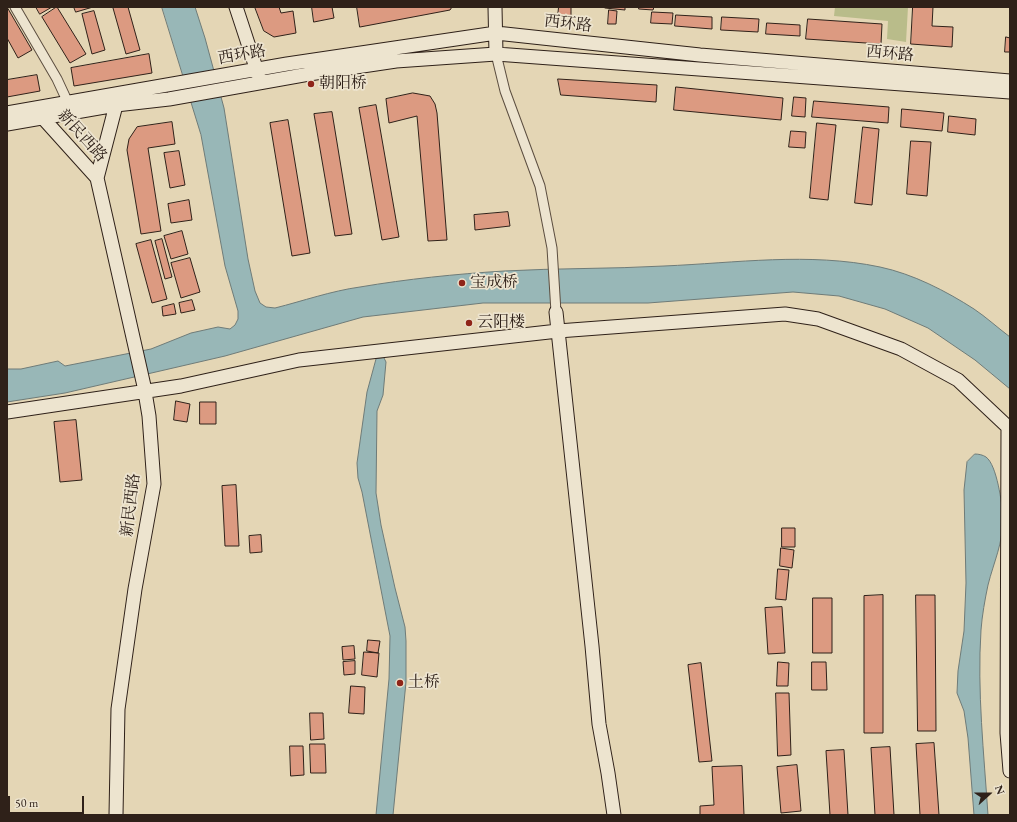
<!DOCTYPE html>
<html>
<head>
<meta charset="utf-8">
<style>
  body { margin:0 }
  #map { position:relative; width:1017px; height:822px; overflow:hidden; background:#e4d6b5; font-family:"EB Garamond",serif }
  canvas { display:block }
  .frame { position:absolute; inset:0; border:8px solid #2f2119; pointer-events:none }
  .north { position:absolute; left:969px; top:774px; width:40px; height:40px; -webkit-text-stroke:3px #ede4cf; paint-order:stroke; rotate:69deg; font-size:11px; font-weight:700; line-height:16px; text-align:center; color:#2f2119 }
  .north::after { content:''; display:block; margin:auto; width:14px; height:18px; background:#2f2119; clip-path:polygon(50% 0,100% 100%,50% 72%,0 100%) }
  .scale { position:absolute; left:8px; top:796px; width:76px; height:18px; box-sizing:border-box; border:2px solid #2f2119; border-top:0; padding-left:5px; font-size:12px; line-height:14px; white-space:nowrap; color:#2f2119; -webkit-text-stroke:3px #ede4cf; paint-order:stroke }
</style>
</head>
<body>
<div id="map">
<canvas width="1017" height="822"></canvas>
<div class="frame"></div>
<div class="north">N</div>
<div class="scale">50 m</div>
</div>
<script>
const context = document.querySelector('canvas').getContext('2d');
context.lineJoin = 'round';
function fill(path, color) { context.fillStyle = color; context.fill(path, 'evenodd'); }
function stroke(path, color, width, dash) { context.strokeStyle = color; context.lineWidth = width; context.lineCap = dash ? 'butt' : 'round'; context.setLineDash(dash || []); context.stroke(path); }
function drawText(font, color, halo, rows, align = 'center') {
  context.font = font + ' "EB Garamond","Noto Serif SC",serif'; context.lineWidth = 3.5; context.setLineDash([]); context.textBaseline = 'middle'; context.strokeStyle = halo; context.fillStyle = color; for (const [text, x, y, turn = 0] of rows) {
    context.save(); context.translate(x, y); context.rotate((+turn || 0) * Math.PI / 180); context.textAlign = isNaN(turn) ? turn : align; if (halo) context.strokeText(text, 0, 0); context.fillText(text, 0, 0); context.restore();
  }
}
const green = new Path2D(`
  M835 7H908L906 42 887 39 888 21 834 16Z`);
const water = new Path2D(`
  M162 7H195L205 38 224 108 248 259 255 291 260 303 266 307 275 308C303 301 331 291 360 287 407 279 456 274 504 271 557 268 611 269 664 266 736 263 809 252 880 267 913 274 946 291 974 309 986 317 998 328 1010 337V389L975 360 928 328 885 309 839 296 793 292 648 303H483L363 317 225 356 65 393 7 402V369H21L58 361 65 366 151 349 191 333 218 327 230 329 235 325 238 319V311L225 266 201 135Z
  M384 358 386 362 383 395 377 411 376 493 381 525 395 588 405 627 406 641V682L393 815H376L389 679 390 636 362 492 358 478 357 463 367 392 376 359Z
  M975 454C979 454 983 455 986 457 997 465 1002 504 1003 517 1003 544 994 561 988 585 985 599 982 616 981 630 977 691 984 754 988 815H974L968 738 964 711 957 693 958 671 964 631 966 583 964 490 967 462Z`);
const building = new Path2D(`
  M7 7 32 50 18 58 7 38Z
  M36 7H52L40 14Z
  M57 7 86 54 70 63 42 17Z
  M74 7H93L76 12Z
  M118 7H128L140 50 126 54 113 8Z
  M255 7H279L281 13 293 11 296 33 274 37 264 31Z
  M312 7H332L334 18 314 22Z
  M357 7H452L450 10 360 27Z
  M559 7H571V17L558 16Z
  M605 7H625V10L605 8Z
  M639 7H654L653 10 639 9Z
  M913 7H933L932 26 953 27 952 47 911 44Z
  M609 10 617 11 616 24H608Z
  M94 11 105 50 92 54 82 14Z
  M652 12 673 13 672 24 651 23Z
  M676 15 712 17V29L675 26Z
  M722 17 759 19 758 32 721 30Z
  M808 19 882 24 881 44 806 39Z
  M767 23 800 25V36L766 34Z
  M1006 37 1010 38V52H1005Z
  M149 54 152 73 74 86 71 68Z
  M37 75 40 91 7 97V80Z
  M558 79 657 85 656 102 561 95Z
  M676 87 783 98 781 120 674 110Z
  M413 93 430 96 435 104 437 113 447 240 428 241 417 116 389 123 386 99Z
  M794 97 806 98 805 117 792 116Z
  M814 101 889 107 888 123 812 117Z
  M376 105 399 237 382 240 359 108Z
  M902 109 944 113 942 131 901 127Z
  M332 112 352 234 335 236 314 114Z
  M949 116 976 119 975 135 948 132Z
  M288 120 310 253 292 256 270 123Z
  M172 122 175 144 148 148 161 231 141 234 127 150 129 139 137 127Z
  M817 123 836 125 828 200 810 198Z
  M863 127 879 129 872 205 855 203Z
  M791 131 806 132 805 148 789 147Z
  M911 141 931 142 927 196 907 194Z
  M179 151 185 185 170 188 164 153Z
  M189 200 192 220 171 223 168 204Z
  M508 212 510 226 475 230 474 215Z
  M182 231 188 254 171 259 164 236Z
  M162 239 172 277 165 279 155 241Z
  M151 240 167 299 152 303 136 244Z
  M190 258 200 292 181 298 171 263Z
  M192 300 195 310 181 313 179 303Z
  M174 304 176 314 163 316 162 307Z
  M176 401 190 404 187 422 174 420Z
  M200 402H216V424H200Z
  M76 420 82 480 60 482 54 422Z
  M236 485 239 546H225L222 486Z
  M782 528H795V547H782Z
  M261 535 262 552 250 553 249 536Z
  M781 548 794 550 792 568 780 566Z
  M778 569 789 570 786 600 776 599Z
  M883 595V733H864V596Z
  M916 595H935L936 731H918Z
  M813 598H832V653H813Z
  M782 607 785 653 768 654 765 608Z
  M368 640 380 641 378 653 367 651Z
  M354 646 355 659 343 660 342 647Z
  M364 652 379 653 377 677 362 675Z
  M355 661V674L344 675 343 662Z
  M778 662 789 663 788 686H777Z
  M812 662H826L827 690H812Z
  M701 663 712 761 699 762 688 665Z
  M351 686 365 687 364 714 349 713Z
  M776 693H789L791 755 778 756Z
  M310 713H323L324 739 311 740Z
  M934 743 939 815H920L916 744Z
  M310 744H325L326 773H311Z
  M290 746H303L304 775 291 776Z
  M890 747 894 815H875L871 748Z
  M844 750 848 815H830L826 751Z
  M797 765 801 811 781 813 777 767Z
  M742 766 744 815H700V806L714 805 712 767Z`);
const street = new Path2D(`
  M15 7 57 79 70 107
  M496 54 505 91 540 186 552 248 556 312`);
const secondary = new Path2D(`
  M236 7 259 77
  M495 7 496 54
  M116 105 97 178 144 386 149 416 154 484 135 589 118 709 116 815
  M7 113 287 64 496 33 700 55 1010 81
  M42 117 97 178
  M7 124 116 105 169 99 309 74 396 61 496 54 1010 92
  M556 312 592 646 599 724 608 773 614 815
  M7 412 181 386 299 360 558 331 785 314 818 319 901 349 958 380 1010 429
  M1008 427 1007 733 1010 771`);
const markers = [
  [311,84,4,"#8f2418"],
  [462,283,4,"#8f2418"],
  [469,323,4,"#8f2418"],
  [400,683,4,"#8f2418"]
];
const streetNames = [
  ["西环路",568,24,6],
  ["西环路",890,54,5],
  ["西环路",242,55,-10],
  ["新民西路",82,136,48],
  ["新民西路",131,505,-83]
];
const poiNames = [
  ["朝阳桥",319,84],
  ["宝成桥",470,283],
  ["云阳楼",477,323],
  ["土桥",408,683]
];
fill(green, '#b9bc8a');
fill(water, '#98b7b7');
stroke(water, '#6e7b78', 1);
fill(building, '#dc9a81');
stroke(building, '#2f2119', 1);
stroke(street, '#5c4e40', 11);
stroke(secondary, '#2f2119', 15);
stroke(street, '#ede4cf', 9);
stroke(secondary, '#ede4cf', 13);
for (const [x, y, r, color] of markers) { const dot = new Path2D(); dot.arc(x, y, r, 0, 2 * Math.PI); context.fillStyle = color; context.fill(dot); stroke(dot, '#ede4cf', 1.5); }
drawText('16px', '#2f2119', '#ede4cf', streetNames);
drawText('16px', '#2f2119', '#ede4cf', poiNames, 'left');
</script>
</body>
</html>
